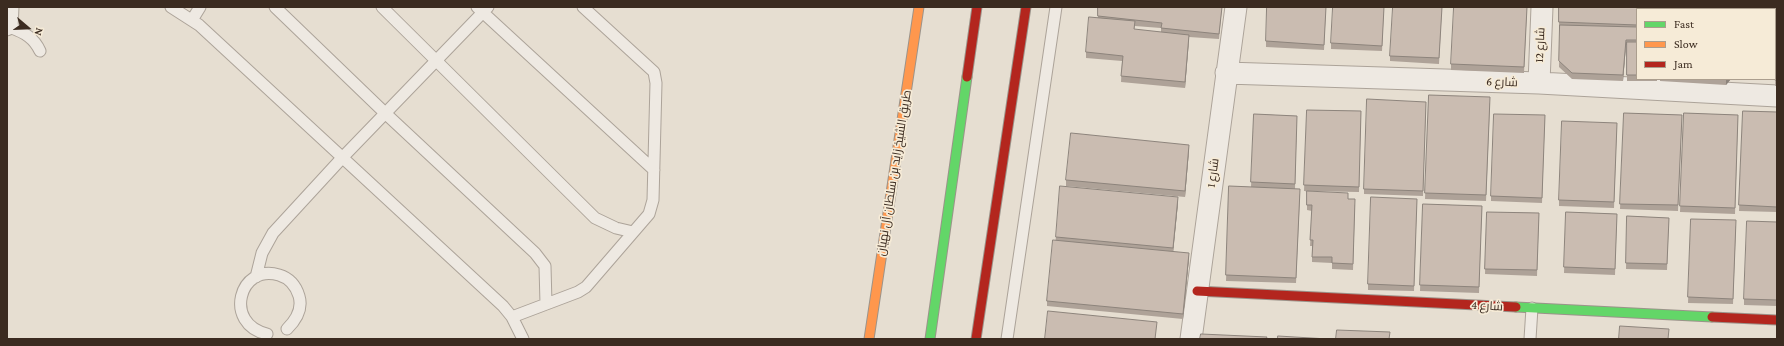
<!DOCTYPE html>
<html>
<head>
<meta charset="utf-8">
<style>
  body { margin:0 }
  #map { position:relative; width:1784px; height:346px; overflow:hidden; background:#e6ded1; font-family:"Crimson Pro",serif }
  canvas { display:block }
  .frame { position:absolute; inset:0; border:8px solid #3b2b20; pointer-events:none }
  .legend { position:absolute; left:1636px; top:8px; width:140px; height:72px; box-sizing:border-box; background:#f6ebd7; border:1px solid #ab9e8e; margin:0; padding:5px 7px; list-style:none; font-size:12px; color:#3b2b20 }
  .legend li { display:flex; align-items:center; gap:8px; height:20px }
  .legend b { width:20px; border:1px solid #ab9e8e }
  .north { position:absolute; left:8px; top:8px; width:40px; height:40px; -webkit-text-stroke:3px #f6ebd7; paint-order:stroke; rotate:109deg; font-size:11px; font-weight:700; line-height:16px; text-align:center; color:#3b2b20 }
  .north::after { content:''; display:block; margin:auto; width:14px; height:18px; background:#3b2b20; clip-path:polygon(50% 0,100% 100%,50% 72%,0 100%) }
</style>
</head>
<body>
<div id="map">
<canvas width="1784" height="346"></canvas>
<div class="frame"></div>
<ul class="legend">
<li><b style="height:5px;background:#63d668"></b>Fast</li>
<li><b style="height:5px;background:#ff974d"></b>Slow</li>
<li><b style="height:5px;background:#b3261e"></b>Jam</li>
</ul>
<div class="north">N</div>
</div>
<script>
const context = document.querySelector('canvas').getContext('2d');
context.lineJoin = 'round';
function stroke(path, color, width, dash) { context.strokeStyle = color; context.lineWidth = width; context.lineCap = dash ? 'butt' : 'round'; context.setLineDash(dash || []); context.stroke(path); }
function fill(path, color) { context.fillStyle = color; context.fill(path, 'evenodd'); }
function drawText(font, color, halo, rows, align = 'center') {
  context.font = font + ' "Crimson Pro",Cairo,serif'; context.lineWidth = 3.5; context.setLineDash([]); context.textBaseline = 'middle'; context.strokeStyle = halo; context.fillStyle = color; for (const [text, x, y, turn = 0] of rows) {
    context.save(); context.translate(x, y); context.rotate((+turn || 0) * Math.PI / 180); context.textAlign = isNaN(turn) ? turn : align; if (halo) context.strokeText(text, 0, 0); context.fillText(text, 0, 0); context.restore();
  }
}
const lane = new Path2D(`
  M171 7 199 25 503 306 512 317 523 339
  M275 7 385 113 535 253 545 266 546 304
  M382 7 595 218 616 228 633 232
  M477 7 654 170
  M192 20 200 7
  M12 28 13 7
  M7 30 12 28C25 33 34 38 40 51
  M256 277 262 253 273 233 342 158 488 7
  M512 317 578 292 586 287 649 214 653 200 656 83 654 72 583 7
  M267 334C223 324 239 263 279 275 289 278 296 286 299 296 303 309 296 320 287 329
  M1007 339 1056 7
  M1530 339 1532 308`);
const street = new Path2D(`
  M1764 9V7
  M1226 73 1539 83 1777 96
  M1539 83 1542 7
  M1191 339 1236 7`);
const fast = new Path2D(`
  M1516 307 1712 317
  M930 339 967 77`);
const slow = new Path2D(`
  M869 339 919 7`);
const jam = new Path2D(`
  M967 77 977 7
  M1197 291 1516 307
  M1712 317 1777 320
  M976 339 1026 7`);
const wall = new Path2D(`
  M1098 7H1222L1219 39 1189 37 1185 88 1121 82 1122 61 1086 58V52L1098 18ZM1135 26 1161 28V32L1134 30Z
  M1326 7 1324 50 1266 47V41Z
  M1384 7 1382 51 1331 49V43Z
  M1442 7 1439 64 1390 61V56Z
  M1527 7 1524 73 1451 70V64Z
  M1559 7 1637 9V79H1657V81H1627V45H1626L1623 81 1572 79 1559 67 1560 28H1559Z
  M1776 19H1777V86H1775Z
  M1660 79H1731L1726 85 1660 81Z
  M1429 95 1490 103 1486 201 1425 199Z
  M1426 102 1423 196 1364 194V189Z
  M1307 110 1361 111 1359 192 1304 191Z
  M1743 111 1777 112V212L1739 211Z
  M1624 113 1682 115 1678 211 1620 209Z
  M1684 113 1738 115 1735 214 1680 212Z
  M1254 114 1297 116 1295 189 1300 195 1296 283 1226 281 1229 186 1251 187Z
  M1545 115 1542 203 1491 201V196Z
  M1617 123 1614 208 1559 206V200Z
  M1189 150 1185 197 1066 186V180Z
  M1307 191 1348 199 1355 205 1353 270 1332 269V263L1312 262V246H1310L1312 211 1307 210Z
  M1417 199 1414 291 1368 290V284Z
  M1178 203 1173 251 1189 258 1183 319 1047 306V301L1056 237Z
  M1423 204 1482 206 1479 293 1420 291Z
  M1487 212 1539 213 1537 276 1485 274Z
  M1566 212 1617 214 1615 275 1564 273Z
  M1627 216 1669 218 1667 270 1626 269Z
  M1691 219 1736 226 1733 304 1688 303Z
  M1777 222V306L1744 305V299Z`);
const shadedWall = new Path2D(`
  M1189 35V40L1185 88V82Z
  M1626 40V45L1623 81V75Z
  M1726 79H1731L1726 85Z
  M1189 145V150L1185 197V191Z
  M1178 197V203L1173 254V248Z
  M1189 253V258L1183 319V314Z`);
const building = new Path2D(`
  M1098 7H1222L1219 34 1161 28 1162 23 1098 16Z
  M1267 7H1326L1324 45 1266 41Z
  M1333 7H1384L1382 46 1331 43Z
  M1393 7H1442L1439 58 1390 56Z
  M1454 7H1527L1524 67 1451 64Z
  M1559 7H1639V9H1637V25L1559 22Z
  M1650 7H1744V9H1650Z
  M1089 17 1135 21 1134 29 1189 35 1185 82 1121 76 1123 56 1086 52Z
  M1776 19H1777V81L1775 80Z
  M1560 25 1637 27V40H1626L1623 75 1572 73 1559 61Z
  M1627 42H1637V75H1627Z
  M1429 95 1490 97 1486 195 1425 193Z
  M1367 99 1426 102 1423 191 1364 189Z
  M1307 110 1361 111 1359 187 1304 185Z
  M1743 111 1777 112V207L1739 205Z
  M1624 113 1682 115 1678 205 1620 204Z
  M1684 113 1738 115 1735 208 1680 206Z
  M1254 114 1297 116 1295 184 1251 182Z
  M1494 114 1545 115 1542 198 1491 196Z
  M1562 121 1617 123 1614 202 1559 200Z
  M1071 133 1189 145 1185 191 1066 180Z
  M1060 186 1178 197 1173 248 1056 237Z
  M1229 186 1300 189 1296 278 1226 275Z
  M1307 191 1348 193V199H1355L1353 264 1332 263V257H1312L1313 240H1310L1312 205H1307Z
  M1371 197 1417 199 1414 286 1368 284Z
  M1423 204 1482 206 1479 287 1420 285Z
  M1487 212 1539 213 1537 270 1485 269Z
  M1566 212 1617 214 1615 269 1564 267Z
  M1627 216 1669 218 1667 264 1626 263Z
  M1691 219 1736 220 1733 299 1688 297Z
  M1747 221 1777 222V300L1744 299Z
  M1053 240 1189 253 1183 314 1047 301Z
  M1048 311 1157 322 1155 339H1045Z
  M1620 326 1669 329 1668 339H1619Z
  M1337 330 1390 332 1389 339H1336Z
  M1201 334 1267 337 1266 339H1200Z
  M1278 336 1328 339H1278Z`);
const streetNames = [
  ["شارع 12",1540,45,-87],
  ["شارع 6",1502,82,2],
  ["طريق الشيخ زايد بن سلطان آل نهيان",894,173,-81],
  ["شارع 1",1213,173,-82],
  ["شارع 4",1487,306,3]
];
stroke(lane, '#aca399', 13);
stroke(street, '#aca399', 23);
stroke(fast, '#9b938a', 11);
stroke(slow, '#9b938a', 11);
stroke(jam, '#9b938a', 11);
stroke(lane, '#eee9e2', 11);
stroke(street, '#eee9e2', 21);
stroke(fast, '#63d668', 9);
stroke(slow, '#ff974d', 9);
stroke(jam, '#b3261e', 9);
fill(wall, '#aea298');
fill(shadedWall, '#8d847c');
fill(building, '#cabcb1');
stroke(building, '#8d847c', 1);
drawText('12px', '#3b2b20', '#f6ebd7', streetNames);
</script>
</body>
</html>
